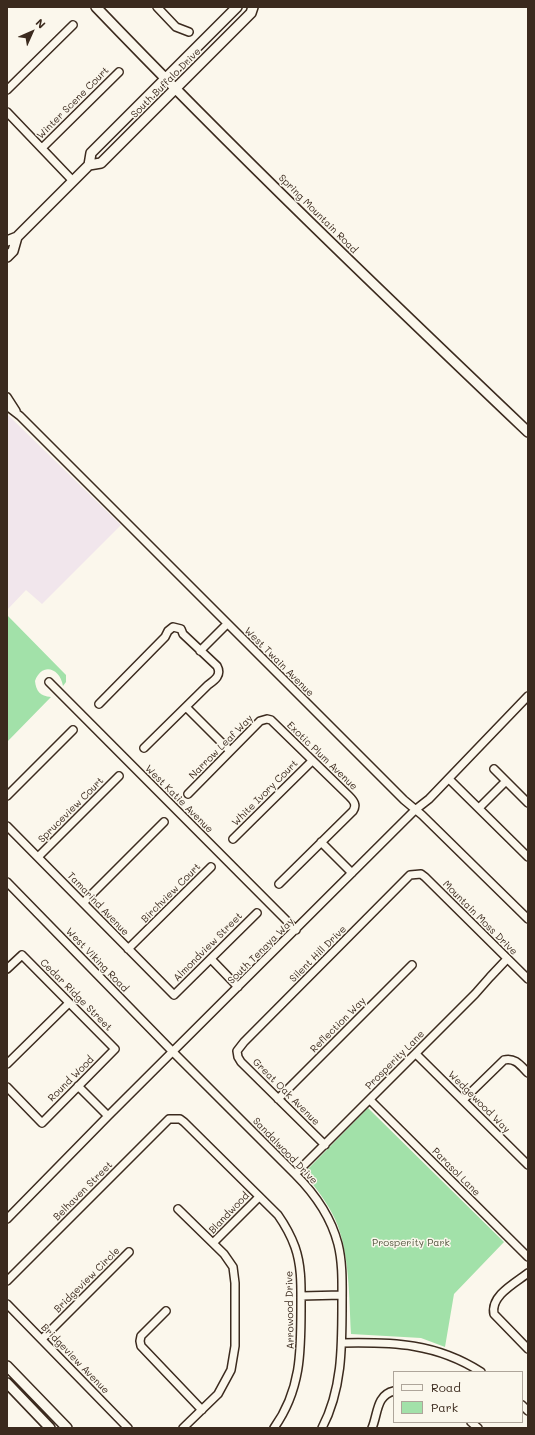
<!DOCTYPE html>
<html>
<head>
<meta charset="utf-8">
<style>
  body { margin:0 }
  #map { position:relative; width:535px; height:1435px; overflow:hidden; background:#fbf7ec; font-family:Mali,sans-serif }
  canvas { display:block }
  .frame { position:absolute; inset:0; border:8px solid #3b2a1e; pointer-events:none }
  .legend { position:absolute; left:393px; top:1371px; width:130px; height:52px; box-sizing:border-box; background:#fbf7ec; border:1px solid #aea59a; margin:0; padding:5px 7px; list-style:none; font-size:12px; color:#3b2a1e }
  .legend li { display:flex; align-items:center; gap:8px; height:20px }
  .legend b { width:20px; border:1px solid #aea59a }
  .north { position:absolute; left:12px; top:12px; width:40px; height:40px; -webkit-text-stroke:3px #fbf7ec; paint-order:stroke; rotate:45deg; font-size:11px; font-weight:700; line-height:16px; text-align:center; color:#3b2a1e }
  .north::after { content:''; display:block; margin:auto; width:14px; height:18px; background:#3b2a1e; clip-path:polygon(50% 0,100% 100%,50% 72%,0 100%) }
</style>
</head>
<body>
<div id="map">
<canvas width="535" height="1435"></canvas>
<div class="frame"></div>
<ul class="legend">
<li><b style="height:5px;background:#fbf7ec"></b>Road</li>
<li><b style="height:11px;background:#a2e1a9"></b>Park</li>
</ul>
<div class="north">N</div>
</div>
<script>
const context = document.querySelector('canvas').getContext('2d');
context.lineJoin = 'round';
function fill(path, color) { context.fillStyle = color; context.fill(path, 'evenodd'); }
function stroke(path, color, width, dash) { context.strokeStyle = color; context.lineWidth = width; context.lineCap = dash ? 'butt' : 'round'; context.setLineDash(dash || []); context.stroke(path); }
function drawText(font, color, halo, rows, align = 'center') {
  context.font = font + ' Mali,sans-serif'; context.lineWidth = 3; context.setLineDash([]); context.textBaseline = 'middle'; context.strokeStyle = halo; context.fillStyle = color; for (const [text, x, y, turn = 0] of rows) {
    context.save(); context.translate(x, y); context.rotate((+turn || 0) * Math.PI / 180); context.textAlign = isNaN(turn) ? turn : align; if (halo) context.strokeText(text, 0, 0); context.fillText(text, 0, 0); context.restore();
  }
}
const built = new Path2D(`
  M7 414 121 525 42 604 26 590 7 610Z`);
const green = new Path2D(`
  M7 615 66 675V682L63 686C60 668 42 662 35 681 36 691 40 696 51 697L7 742Z
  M368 1108 504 1242 454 1294 445 1347 421 1338 351 1334C349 1299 350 1252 335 1219 327 1202 316 1188 304 1173Z`);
const minor = new Path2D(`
  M157 7 176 27 189 32
  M7 90 73 25
  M7 112 73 181
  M42 148 119 72
  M7 397 16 411
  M7 406 20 416C148 543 275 672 404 800L422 815 528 919
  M200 651 227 624
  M49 682 296 930
  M99 704 165 637 168 631 173 627 181 629 183 634 217 666C222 675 215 680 208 685L144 748
  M186 707 230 751
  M494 769 528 803
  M449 779 528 857
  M188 794 260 721 267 719 271 720 349 796C354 801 357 805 353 811L279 884
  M7 796 73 730
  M479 808 506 781
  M7 826 174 995 257 913
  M233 839 312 761
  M321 842 352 873
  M38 857 119 776
  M7 882 173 1052 295 1174C315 1194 331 1217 338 1244 343 1264 342 1285 342 1305 342 1348 342 1390 322 1428
  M83 903 164 822
  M128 949 211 867
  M211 959 238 987
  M7 969 22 955 115 1049 42 1123 7 1087
  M416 1054 528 1165
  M7 1064 69 1003
  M78 1086 108 1116
  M278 1099 412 965
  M370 1100 528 1257
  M463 1100 504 1060C515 1057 521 1066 528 1073
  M325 1145 241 1062 238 1057 237 1051 244 1042 410 875 421 874 425 877 528 979
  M295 1174 475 994 490 977 507 959
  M178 1209 224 1254 233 1267 235 1283V1346L231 1370 218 1394 183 1428
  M7 1219 108 1116 415 810 429 799 528 696
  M213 1243 259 1197
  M528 1273C515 1283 490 1296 494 1314L528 1349
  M7 1281 169 1119H180L184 1122 278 1215C285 1225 291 1236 295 1247 302 1267 301 1288 301 1308 301 1352 301 1390 274 1428
  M301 1296 342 1295
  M7 1304 128 1428
  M166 1311 141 1336 140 1341 141 1346 202 1410
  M42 1339 129 1252
  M342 1343C393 1342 436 1343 481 1372
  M522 1405 528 1411
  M471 1422 478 1428
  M372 1428C378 1414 376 1395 394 1391`);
const major = new Path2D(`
  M96 7C236 153 382 293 528 432
  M89 165 91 153 237 7
  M7 241 17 237 89 165 101 163 251 13 253 7
  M7 257 13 251 17 237
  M7 1366 67 1428
  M7 1383 50 1428`);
const streetNames = [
  ["South Buffalo Drive",166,83,-45],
  ["Winter Scene Court",73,103,-45],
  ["Spring Mountain Road",318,214,45],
  ["West Twain Avenue",279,662,45],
  ["Narrow Leaf Way",221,747,-45],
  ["Exotic Plum Avenue",322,756,44],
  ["White Ivory Court",265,793,-45],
  ["West Katie Avenue",179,799,45],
  ["Spruceview Court",71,810,-45],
  ["Birchview Court",171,893,-45],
  ["Tamarind Avenue",98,904,46],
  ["Mountain Moss Drive",480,918,45],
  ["Almondview Street",208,947,-45],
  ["South Tenaya Way",261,951,-45],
  ["Silent Hill Drive",318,954,-45],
  ["West Viking Road",97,960,46],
  ["Cedar Ridge Street",76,995,45],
  ["Reflection Way",338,1025,-45],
  ["Prosperity Lane",395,1060,-45],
  ["Round Wood",71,1079,-45],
  ["Great Oak Avenue",286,1092,45],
  ["Wedgewood Way",479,1102,45],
  ["Sandalwood Drive",285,1151,46],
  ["Parasol Lane",456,1172,45],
  ["Belhaven Street",83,1191,-45],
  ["Blandwood",229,1213,-46],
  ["Bridgeview Circle",87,1280,-45],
  ["Arrowood Drive",290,1310,-91],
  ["Bridgeview Avenue",75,1359,46]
];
const parkNames = [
  ["Prosperity Park",411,1243]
];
fill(built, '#f1e6ec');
fill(green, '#a2e1a9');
stroke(minor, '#3b2a1e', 10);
stroke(major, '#3b2a1e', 12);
stroke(minor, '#fbf7ec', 7);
stroke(major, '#fbf7ec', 9);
drawText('10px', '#3b2a1e', '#fbf7ec', streetNames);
drawText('10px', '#555841', '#fbf7ec', parkNames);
</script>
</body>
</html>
